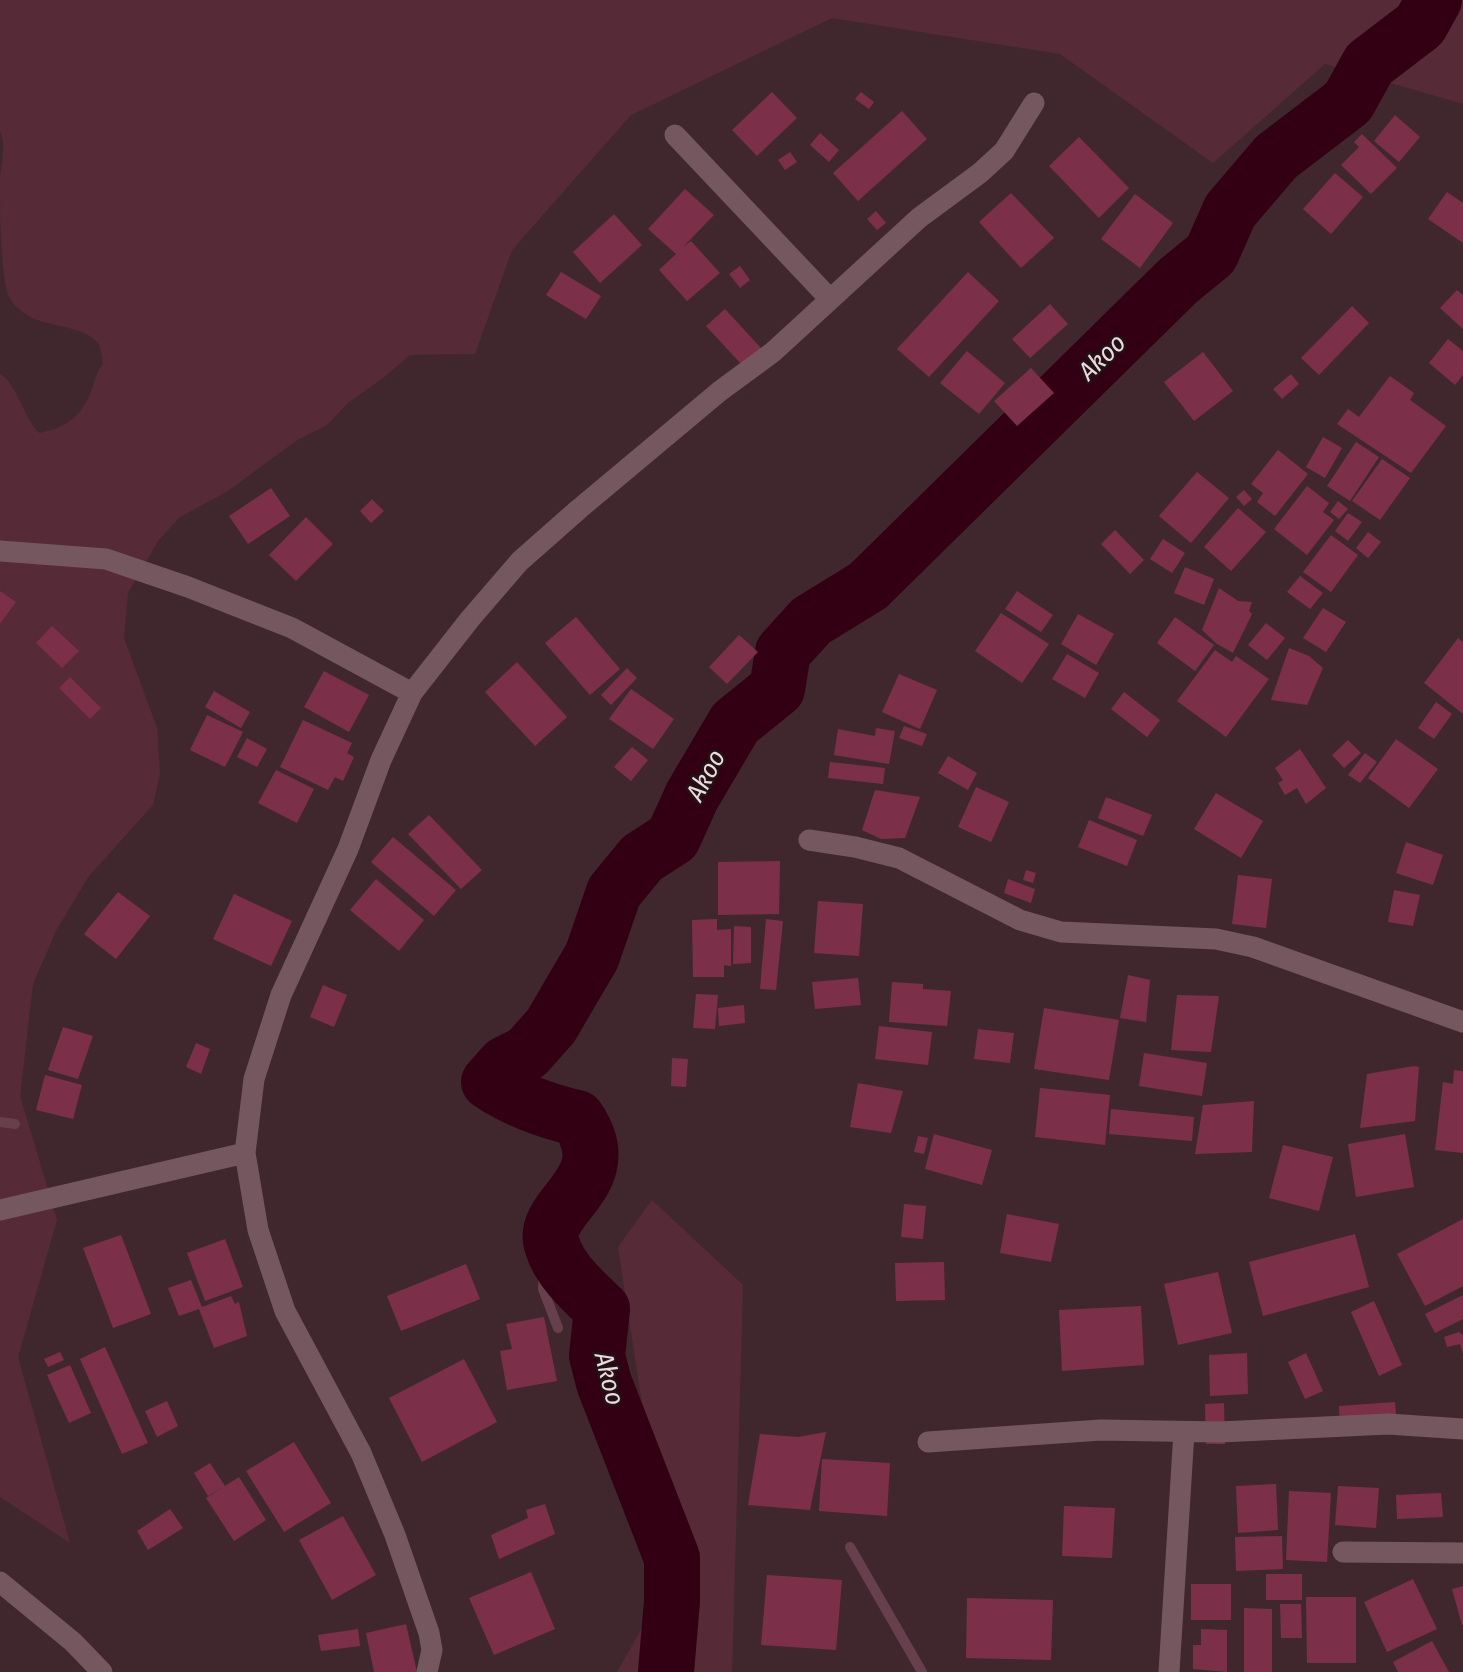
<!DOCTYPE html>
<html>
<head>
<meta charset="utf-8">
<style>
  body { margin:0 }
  canvas { display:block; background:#40272e }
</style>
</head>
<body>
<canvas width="1463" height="1672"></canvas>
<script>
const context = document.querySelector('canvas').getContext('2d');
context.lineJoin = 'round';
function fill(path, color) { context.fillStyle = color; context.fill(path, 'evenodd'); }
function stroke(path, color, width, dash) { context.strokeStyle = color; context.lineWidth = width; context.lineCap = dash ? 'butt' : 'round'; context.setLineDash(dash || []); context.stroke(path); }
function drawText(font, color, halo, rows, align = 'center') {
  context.font = font + ' "Fira Sans Condensed",sans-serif'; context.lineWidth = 5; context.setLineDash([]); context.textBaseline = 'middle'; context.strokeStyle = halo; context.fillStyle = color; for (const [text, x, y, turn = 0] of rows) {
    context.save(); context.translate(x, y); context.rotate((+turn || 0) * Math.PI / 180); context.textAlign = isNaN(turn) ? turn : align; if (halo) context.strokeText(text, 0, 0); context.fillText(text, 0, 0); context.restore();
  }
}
const green = new Path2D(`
  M0 0H1463V104L1325 64 1213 163 1060 54 832 18 631 115 512 250 475 354 410 355 382 379 349 402 327 425 297 440 228 491 180 517 158 541 128 593 124 638 157 728 160 774 153 805 89 876 57 929 33 984 20 1096 57 1220 18 1357 70 1543 0 1497V374C15 381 23 416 39 433 67 428 82 416 92 389 96 379 96 372 103 364 102 358 101 348 98 343 80 320 30 333 9 297 0 270 0 210 0 179 1 163 7 147 0 131Z
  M652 1200 743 1285 732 1672H617L669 1580 618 1247Z`);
const stream = new Path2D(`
  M0 1122 15 1124
  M552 1245 538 1254 544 1268 543 1289 558 1328
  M850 1547 922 1672`);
const river = new Path2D(`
  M666 1672 672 1601V1558L604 1383 597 1356 602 1309C583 1291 560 1271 552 1245 539 1205 622 1183 577 1118 546 1111 516 1100 489 1082L505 1064 527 1053 551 1026 592 956 614 892 642 858 673 838 692 796 735 723 777 689 783 652 811 621 868 586 1178 281 1211 254 1230 211 1276 157 1348 102 1369 64 1420 25 1434 0`);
const building = new Path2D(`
  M772 92 797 118 757 156 732 130Z
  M861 92 874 102 869 109 855 99Z
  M902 111 927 139 858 201 833 173Z
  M1395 115 1420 137 1399 162 1374 141Z
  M820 133 839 150 829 162 810 145Z
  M1362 134 1397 168 1371 194 1341 165 1359 147 1354 142Z
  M1079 137 1129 188 1099 218 1049 166Z
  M790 152 797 162 785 170 778 160Z
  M1335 173 1363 197 1331 234 1303 209Z
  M685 189 714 215 683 247 691 241 720 273 687 301 659 270 676 254 648 229Z
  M1447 192 1463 203V243L1428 219Z
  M1011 193 1054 238 1021 268 979 222Z
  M1135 194 1173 223 1140 268 1101 239Z
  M876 211 886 223 877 230 867 219Z
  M614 214 642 245 600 283 573 252Z
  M740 266 750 280 740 288 729 274Z
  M561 272 601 296 586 319 546 295Z
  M968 272 999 301 929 377 897 349Z
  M1457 290 1463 295V329L1440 308Z
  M1050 304 1068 324 1030 358 1012 339Z
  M1352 306 1369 323 1319 375 1301 358Z
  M725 309 761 348 742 365 706 326Z
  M1448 339 1463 351V375L1455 385 1429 363Z
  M967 351 1005 383 979 414 940 383Z
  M1203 352 1233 391 1194 421 1164 382Z
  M1031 368 1054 393 1017 426 994 401Z
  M1291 374 1299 384 1282 399 1273 389Z
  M1390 376 1414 393 1410 400 1446 426 1411 473 1337 424 1348 409 1359 417Z
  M1323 437 1342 448 1325 478 1306 467Z
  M1356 442 1379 457 1350 501 1327 486Z
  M1278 450 1308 474 1275 516 1257 502 1263 493 1251 484Z
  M1382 459 1410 478 1380 520 1352 501Z
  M1197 472 1229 498 1191 543 1159 516Z
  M1307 486 1329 503 1323 512 1334 520 1307 555 1274 529Z
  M271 488 290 516 248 544 229 516Z
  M1244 490 1252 499 1244 506 1236 497Z
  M372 499 384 511 371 523 360 511Z
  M1338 501 1348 509 1339 519 1330 512Z
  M1238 508 1266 532 1231 571 1204 547Z
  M1348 513 1362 522 1348 541 1335 531Z
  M306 517 333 544 296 581 269 555Z
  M1115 530 1144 560 1130 574 1101 544Z
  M1368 532 1381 542 1368 558 1356 548Z
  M1331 535 1358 555 1331 592 1303 572Z
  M1163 539 1185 553 1172 573 1150 559Z
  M1185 567 1214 579 1204 605 1174 593Z
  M1300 576 1323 593 1310 609 1287 592Z
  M1219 588 1238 601 1252 602 1249 611 1252 614 1233 653 1217 644 1202 630Z
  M0 591 16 602 0 624Z
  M1017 591 1053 615 1041 632 1005 609Z
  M1323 608 1346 622 1326 652 1303 638Z
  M1001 613 1049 644 1022 683 975 651Z
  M1078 614 1114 634 1096 665 1061 644Z
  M576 617 620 669 590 695 545 643Z
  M1175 617 1214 645 1195 671 1157 643Z
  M1266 623 1285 638 1267 660 1248 645Z
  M52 626 79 651 62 668 36 643Z
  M739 635 758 652 727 684 709 667Z
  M1458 638 1463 642V714L1424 683Z
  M1289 648 1309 656 1323 668 1307 705 1271 700Z
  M1215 650 1232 662 1236 656 1269 679 1226 737 1177 701Z
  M1067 654 1099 673 1085 698 1052 679Z
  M517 662 567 717 535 746 485 692Z
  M627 668 637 678 611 705 601 695Z
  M324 671 369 695 349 732 304 707Z
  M899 674 937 690 920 729 882 712Z
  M70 677 101 708 90 719 59 688Z
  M631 689 674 719 653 749 609 719Z
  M214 691 250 712 241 728 205 707Z
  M1124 692 1160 720 1147 737 1111 709Z
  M1436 702 1452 714 1434 739 1418 728Z
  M207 715 243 732 225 767 190 750Z
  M303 720 352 743 347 753 354 757 343 781 335 777 328 790 280 767Z
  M904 726 927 734 922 746 899 738Z
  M876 728 895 731 889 764 834 755 838 729 875 736Z
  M247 738 267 749 257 767 237 757Z
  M1396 739 1438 769 1409 808 1368 778Z
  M1348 740 1361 753 1344 768 1332 755Z
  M632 747 648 760 631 781 614 767Z
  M1300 749 1326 788 1306 804 1297 788 1285 795 1278 783 1283 780 1275 768Z
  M1365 753 1377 762 1360 783 1348 775Z
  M948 756 977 773 968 790 938 773Z
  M830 762 885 768 883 784 828 778Z
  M276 770 314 789 297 823 258 803Z
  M976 787 1009 802 991 842 958 827Z
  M875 790 920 797 905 838 881 839 862 830Z
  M1216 793 1263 821 1241 858 1194 829Z
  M1106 797 1152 815 1143 836 1098 818Z
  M429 815 482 870 461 889 408 834Z
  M1089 820 1137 840 1127 866 1078 847Z
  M393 837 456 890 434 916 371 862Z
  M1406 842 1443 855 1433 885 1396 873Z
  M780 861 779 914 718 915V862Z
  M1026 870 1036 873 1033 883 1023 880Z
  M1238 875 1272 879 1266 928 1232 924Z
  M376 879 424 920 399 951 350 910Z
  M1008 879 1035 889 1031 903 1004 893Z
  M1394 890 1420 895 1413 926 1388 922Z
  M118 892 150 916 116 959 84 934Z
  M234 894 292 921 271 966 213 939Z
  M818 901 863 904 859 956 814 953Z
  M717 919V930L731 929V966L724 965V977H693L692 920Z
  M766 919 783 921 776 990 760 989Z
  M734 926 751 927V963L733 964Z
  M1128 975 1150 980 1146 1022 1120 1018Z
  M858 978 861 1005 815 1009 812 982Z
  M892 982 923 984V989L951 991 947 1026 889 1022Z
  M323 985 347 995 334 1027 310 1017Z
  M696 994 718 995 715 1029 693 1028Z
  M1177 995 1219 996 1211 1052 1171 1050Z
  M744 1005 745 1023 719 1026 718 1008Z
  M1044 1008 1119 1020 1109 1080 1034 1069Z
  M879 1026 932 1032 928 1065 875 1059Z
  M63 1027 93 1036 78 1079 48 1070Z
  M978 1029 1014 1033 1010 1063 974 1059Z
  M196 1043 210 1049 201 1074 186 1067Z
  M1144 1053 1207 1063 1202 1096 1139 1086Z
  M672 1058 688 1059 686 1087 671 1086Z
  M1414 1066 1419 1067 1415 1121 1360 1128 1367 1074Z
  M1454 1070 1463 1071V1153L1435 1150 1443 1082 1453 1084Z
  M45 1075 82 1085 73 1119 36 1110Z
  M858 1083 903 1091 891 1133 850 1127Z
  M1040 1088 1110 1095 1105 1145 1035 1137Z
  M1254 1101 1252 1152 1195 1154 1203 1105Z
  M1111 1109 1194 1117 1192 1141 1109 1134Z
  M934 1134 992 1150 982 1185 925 1169Z
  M1405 1134 1414 1187 1356 1197 1348 1144Z
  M918 1136 928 1138 924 1154 914 1152Z
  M1283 1145 1333 1157 1319 1211 1269 1198Z
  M904 1204 926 1206 923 1239 901 1237Z
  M1007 1214 1059 1224 1051 1262 1000 1253Z
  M1463 1219V1286L1425 1306 1397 1254Z
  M1355 1234 1369 1287 1263 1316 1249 1262Z
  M121 1235 151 1314 113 1328 83 1248Z
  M225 1239 243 1287 205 1301 187 1253Z
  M944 1262 945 1300 896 1301 895 1263Z
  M466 1264 480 1299 401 1331 387 1296Z
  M1218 1272 1232 1333 1178 1345 1164 1284Z
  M191 1280 202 1307 231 1296 235 1304 239 1302 247 1336 214 1348 199 1309 179 1316 168 1288Z
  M1463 1295V1319L1435 1333 1425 1314Z
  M1374 1301 1402 1365 1379 1376 1351 1312Z
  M1141 1306 1144 1365 1062 1371 1059 1310Z
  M544 1317 557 1381 507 1390 500 1351 512 1349 506 1324Z
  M1459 1332 1463 1335V1354L1460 1344 1447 1347 1444 1337Z
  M105 1347 148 1443 122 1454 80 1359Z
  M60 1352 64 1360 48 1367 44 1359Z
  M1247 1353 1248 1394 1210 1396 1209 1355Z
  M1306 1353 1323 1391 1305 1399 1288 1362Z
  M464 1359 497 1422 422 1462 389 1398Z
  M70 1365 91 1413 69 1423 47 1375Z
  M167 1401 178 1426 157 1437 145 1411Z
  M1395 1402 1397 1427 1340 1430 1339 1406Z
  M1224 1403 1225 1444H1206L1205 1404Z
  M826 1432 810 1510 748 1505 760 1434 798 1437Z
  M294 1442 331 1503 284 1532 246 1471Z
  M822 1459 890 1463 887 1516 819 1511Z
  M210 1463 225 1486 208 1496 194 1473Z
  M239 1477 266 1520 234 1541 206 1498Z
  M1276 1484 1278 1530 1238 1533 1236 1486Z
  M1338 1486 1379 1488 1376 1528 1335 1525Z
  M1289 1491 1331 1493 1327 1562 1286 1560Z
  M1441 1493 1443 1517 1397 1519 1396 1495Z
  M545 1504 555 1534 499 1559 491 1535 528 1518 526 1510Z
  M1064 1506 1115 1508 1112 1558 1062 1556Z
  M170 1509 183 1528 148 1550 137 1531Z
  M343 1516 376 1575 332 1600 299 1540Z
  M1282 1536 1283 1569 1236 1571 1235 1537Z
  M531 1572 555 1629 494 1655 469 1598Z
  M1266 1574H1302V1600H1266Z
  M767 1575 842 1580 836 1650 761 1645Z
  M1413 1579 1437 1629 1387 1652 1364 1602Z
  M1191 1584H1231V1620H1191Z
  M1463 1586V1625H1462L1452 1589Z
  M1306 1597H1356V1663H1307Z
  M967 1598 1053 1600 1051 1660 966 1658Z
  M1280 1604H1301L1302 1638H1281Z
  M1244 1608 1272 1609V1672H1244Z
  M406 1624 417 1672H374L366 1633Z
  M358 1629 360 1646 321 1651 318 1635Z
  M1201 1629 1227 1630V1672L1193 1669V1645H1201Z
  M1432 1641 1449 1672H1398L1393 1662Z`);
const street = new Path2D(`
  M675 135 829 298
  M0 551 106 559 188 587 292 628 412 693
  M809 840 855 847 899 858 1020 920 1061 932 1216 939 1253 947 1463 1022
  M0 1210 245 1153
  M928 1442 1101 1430 1220 1432 1388 1424 1463 1429
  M1343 1552 1463 1553
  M0 1582 73 1642 102 1672
  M427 1672 432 1650 429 1633 395 1535 361 1453 285 1311 258 1230 245 1153 254 1079 281 995 348 849 381 760 412 693 470 619 520 561 579 509 720 391 773 352 919 218 980 173 1004 151 1034 103
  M1169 1672 1184 1432`);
const waterNames = [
  ["Akoo",1103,358,-44],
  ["Akoo",707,776,-62],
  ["Akoo",608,1379,76]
];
fill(green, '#562a37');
stroke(stream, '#68404d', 10);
stroke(river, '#320012', 56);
fill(building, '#7c2f48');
stroke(street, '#75585f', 21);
drawText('italic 26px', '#f0d8dd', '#1f1417', waterNames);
</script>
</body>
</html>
